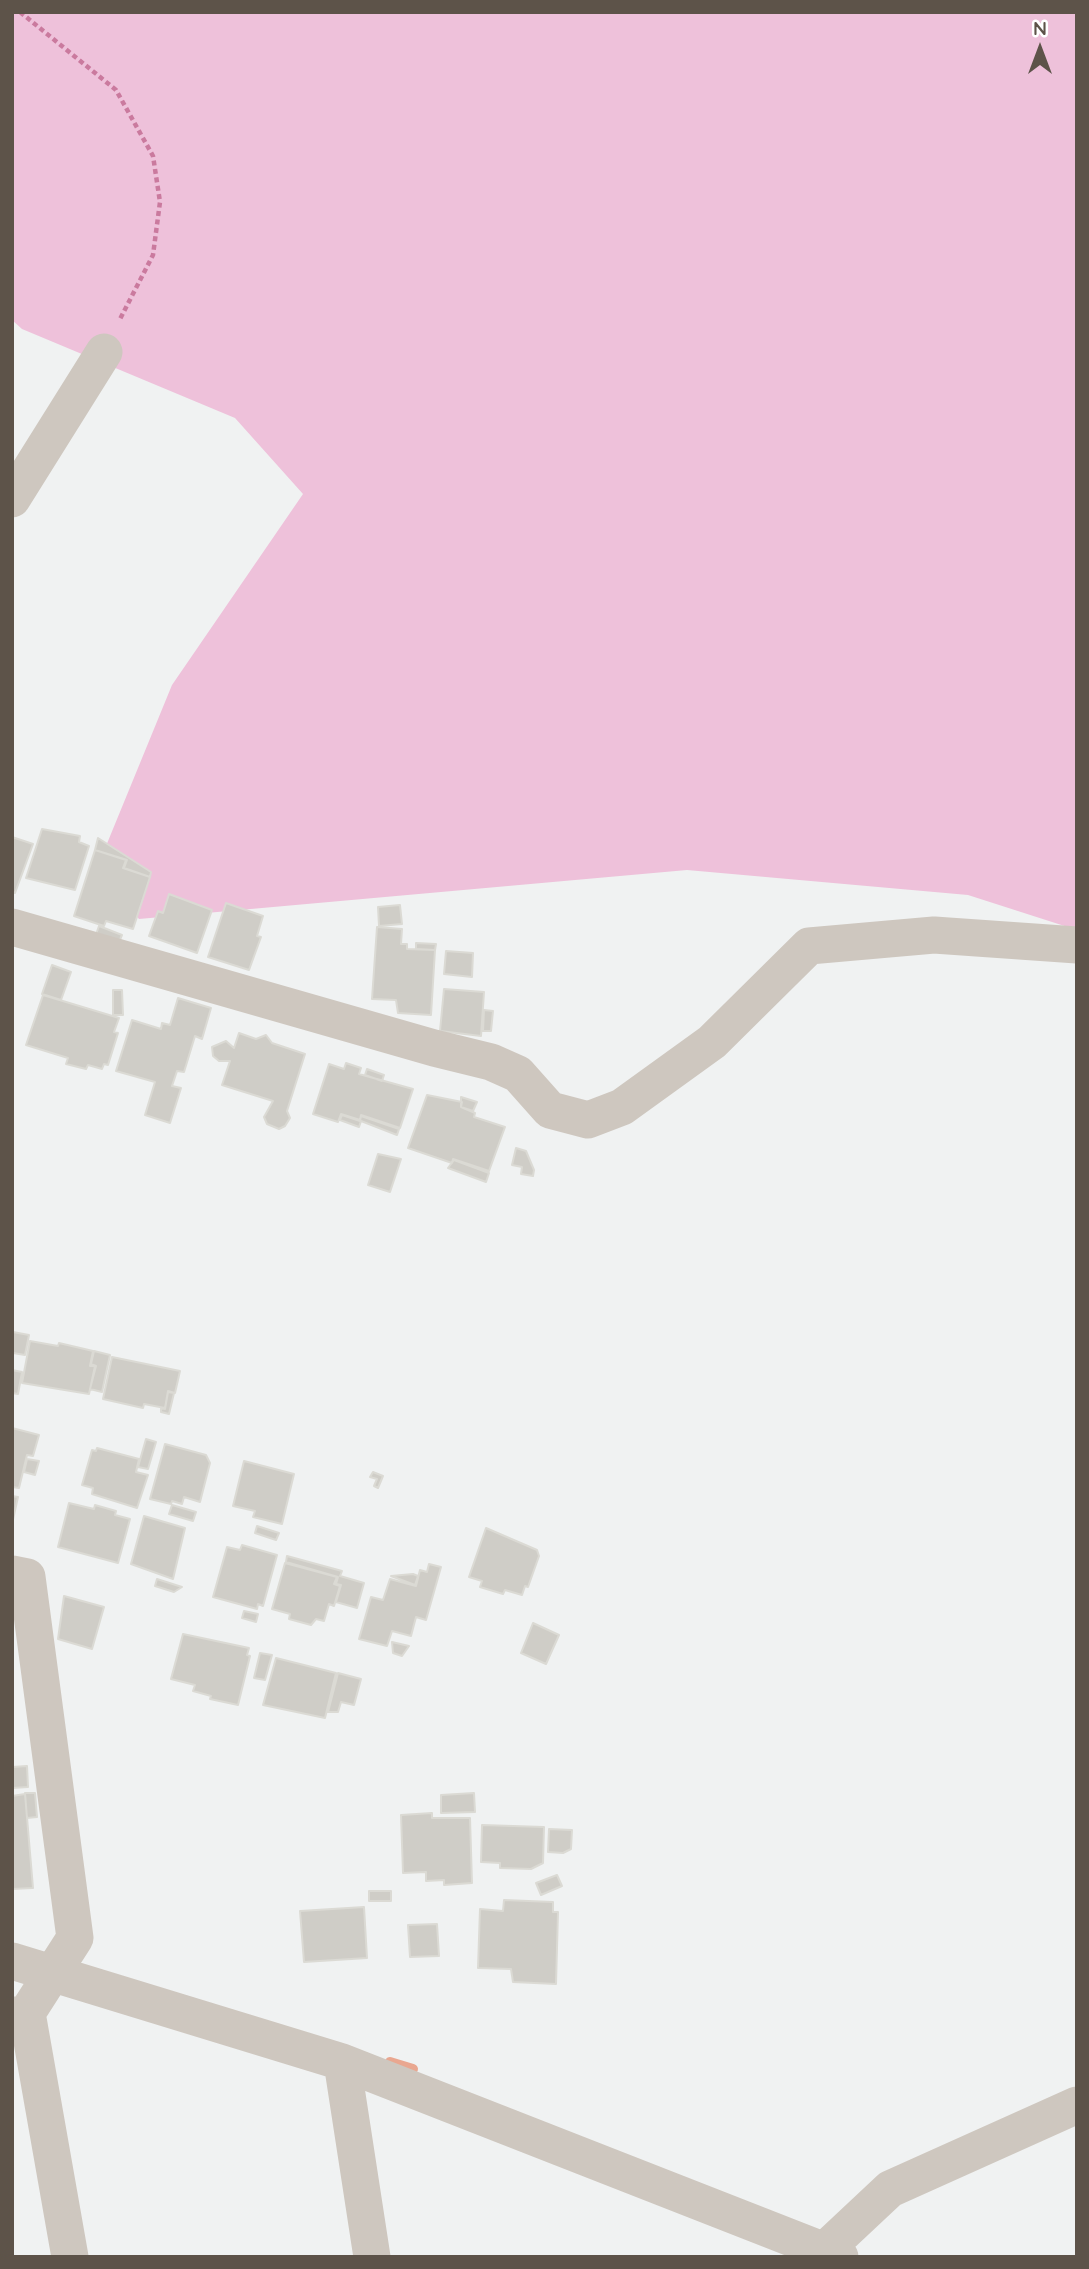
<!DOCTYPE html>
<html>
<head>
<meta charset="utf-8">
<style>
  body { margin:0 }
  #map { position:relative; width:1089px; height:2269px; overflow:hidden; background:#f0f2f2; font-family:Quicksand,sans-serif }
  canvas { display:block }
  .frame { position:absolute; inset:0; border:14px solid #5d5349; pointer-events:none }
  .north { position:absolute; left:1005px; top:14px; width:70px; height:70px; -webkit-text-stroke:5px #fff; paint-order:stroke; rotate:0deg; font-size:19px; font-weight:700; line-height:28px; text-align:center; color:#5d5349 }
  .north::after { content:''; display:block; margin:auto; width:24px; height:32px; background:#5d5349; clip-path:polygon(50% 0,100% 100%,50% 72%,0 100%) }
</style>
</head>
<body>
<div id="map">
<canvas width="1089" height="2269"></canvas>
<div class="frame"></div>
<div class="north">N</div>
</div>
<script>
const context = document.querySelector('canvas').getContext('2d');
context.lineJoin = 'round';
function fill(path, color) { context.fillStyle = color; context.fill(path, 'evenodd'); }
function stroke(path, color, width, dash) { context.strokeStyle = color; context.lineWidth = width; context.lineCap = dash ? 'butt' : 'round'; context.setLineDash(dash || []); context.stroke(path); }
const green = new Path2D(`
  M12 12H1077V930L968 895 687 870 139 919 97 868 172 685 303 494 235 418 22 329 12 320Z`);
const stream = new Path2D(`
  M390 2062 413 2069`);
const building = new Path2D(`
  M42 829 80 836 79 842 89 846 75 890 26 878Z
  M12 837 33 844 15 893 12 892Z
  M98 838 151 872 150 877 124 868 127 860 95 850Z
  M95 850 126 860 123 868 150 877 133 929 106 921 104 926 74 916Z
  M169 894 212 910 197 953 149 936 158 911 163 913Z
  M226 903 263 916 257 936 261 937 249 970 208 957Z
  M400 905 402 924 379 926 378 907Z
  M99 926 122 935 116 949 94 940Z
  M377 927 402 929 401 944H407V949L435 950 431 1015 398 1013 396 1000 372 999Z
  M416 943 436 944 435 950 416 949Z
  M446 951 473 953 472 977 444 974Z
  M52 965 71 972 61 1000 42 994Z
  M444 989 484 992 481 1036 440 1031Z
  M113 990H122L123 1015H113Z
  M43 995 119 1018 114 1032 118 1033 108 1065 104 1064 102 1069 88 1065 86 1069 66 1064 68 1058 26 1045Z
  M178 998 211 1008 202 1039 195 1036 184 1072 177 1071 172 1086 181 1088 170 1123 145 1115 155 1082 116 1071 132 1020 161 1029 162 1023 170 1025Z
  M484 1010 493 1011 491 1031H483Z
  M239 1033 256 1039 266 1035 272 1043 305 1054 287 1111 290 1118 285 1126 279 1129 267 1124 264 1117 273 1101 222 1085 230 1061H219L213 1056 212 1047 226 1041 234 1048Z
  M346 1063 361 1068 359 1074 413 1089 400 1128 361 1115 360 1120 341 1114 338 1122 313 1114 329 1064 344 1069Z
  M367 1069 384 1075 382 1081 365 1075Z
  M427 1095 462 1102 461 1107 475 1113 474 1117 505 1127 489 1171 453 1159 452 1163 408 1148Z
  M461 1097 477 1102 473 1111 461 1107Z
  M342 1115 360 1121 361 1116 399 1129 397 1135 361 1121 359 1127 340 1120Z
  M516 1148 526 1151 534 1170 533 1176 521 1174 522 1167 512 1165Z
  M378 1154 401 1159 390 1192 368 1185Z
  M454 1160 489 1173 486 1182 448 1168Z
  M13 1332 29 1335 25 1355 13 1353 12 1359Z
  M30 1341 58 1346 59 1343 93 1351 90 1366H95L89 1394 22 1383Z
  M94 1351 110 1355 102 1392 90 1389 96 1366 91 1364Z
  M112 1357 180 1371 175 1393 168 1391 165 1408 144 1404 143 1408 103 1399Z
  M12 1370 22 1372 18 1394 12 1393Z
  M168 1392 174 1393 169 1414 161 1412V1408L165 1409Z
  M12 1428 39 1435 33 1456 27 1455 19 1488 12 1487Z
  M146 1439 156 1442 148 1469 138 1467Z
  M165 1444 206 1455 210 1463 200 1502 184 1497 182 1504 172 1501 171 1504 150 1499Z
  M97 1448 139 1459 136 1472 148 1475 137 1508 92 1494 93 1488 82 1485 92 1450 96 1451Z
  M27 1459 39 1461 35 1475 24 1472Z
  M244 1461 294 1474 282 1524 253 1517 255 1511 233 1506Z
  M373 1472 383 1476 378 1488 374 1486 377 1479 370 1477Z
  M12 1496 18 1497 12 1524Z
  M69 1503 94 1509 95 1505 116 1511 115 1515 130 1519 118 1563 58 1547Z
  M172 1505 196 1512 193 1521 169 1514Z
  M144 1516 185 1528 173 1579 131 1564Z
  M257 1526 279 1533 276 1540 255 1533Z
  M486 1528 537 1550 539 1556 528 1587 525 1586 522 1595 505 1590 503 1594 480 1587 482 1581 469 1577Z
  M242 1545 277 1555 263 1606 258 1604 257 1609 213 1597 227 1547 240 1550Z
  M287 1556 342 1571 340 1576 364 1583 357 1608 336 1602 341 1585 336 1584 338 1577 286 1562Z
  M285 1563 337 1577 334 1584 340 1586 334 1606 329 1604 324 1621 316 1619 311 1625 289 1619 290 1614 272 1609Z
  M429 1564 441 1567 426 1620 416 1617 411 1636 392 1631 387 1646 359 1639 371 1597 383 1600 390 1579 416 1586 420 1570 427 1572Z
  M391 1576 413 1574 418 1576 415 1585Z
  M157 1579 182 1587 174 1592 155 1586Z
  M64 1596 104 1607 92 1649 58 1639Z
  M244 1611 258 1614 256 1622 242 1618Z
  M533 1623 559 1635 546 1664 521 1653Z
  M183 1634 249 1648 247 1655 250 1656 238 1705 210 1699 211 1696 193 1691 195 1685 171 1679Z
  M392 1642 409 1646 402 1656 393 1653Z
  M260 1653 272 1655 265 1680 254 1678Z
  M276 1658 336 1673 325 1718 263 1705Z
  M338 1673 361 1679 354 1705 341 1702 338 1712H328Z
  M27 1766 28 1787 12 1788V1767Z
  M25 1793H35L37 1817 27 1818Z
  M474 1793 475 1812 441 1813V1795Z
  M25 1794 33 1888 12 1889V1796Z
  M432 1813V1818H470L472 1883 444 1885V1880L426 1881V1872L403 1873 401 1815Z
  M482 1825 544 1827 543 1863 531 1869 500 1868V1863L481 1862Z
  M549 1829 572 1830 571 1849 563 1853 548 1852Z
  M557 1875 562 1886 541 1895 536 1883Z
  M369 1891H391V1901H369Z
  M504 1900 553 1902V1912H558L556 1984 513 1982 511 1969 478 1968 480 1909 503 1911Z
  M364 1907 367 1958 304 1962 300 1911Z
  M437 1924 439 1956 410 1957 408 1925Z`);
const path = new Path2D(`
  M20 12 116 90 153 156 160 202 153 255 119 321`);
const minor = new Path2D(`
  M12 499 104 352
  M12 927 434 1048 491 1062 518 1074 550 1110 588 1120 622 1107 712 1042 809 946 934 935 1077 945
  M12 1574 27 1577 75 1938 27 2013 12 2016
  M12 1961 342 2062 840 2257
  M27 2013 70 2257
  M342 2062 372 2257
  M826 2249 890 2189 1077 2105`);
fill(green, '#eec1da');
stroke(stream, '#e9a790', 10);
fill(building, '#cfcdc7');
stroke(building, '#dbdad4', 2);
stroke(path, '#ca7a9e', 4.5, [5, 3.5]);
stroke(minor, '#cec7bf', 37);
</script>
</body>
</html>
